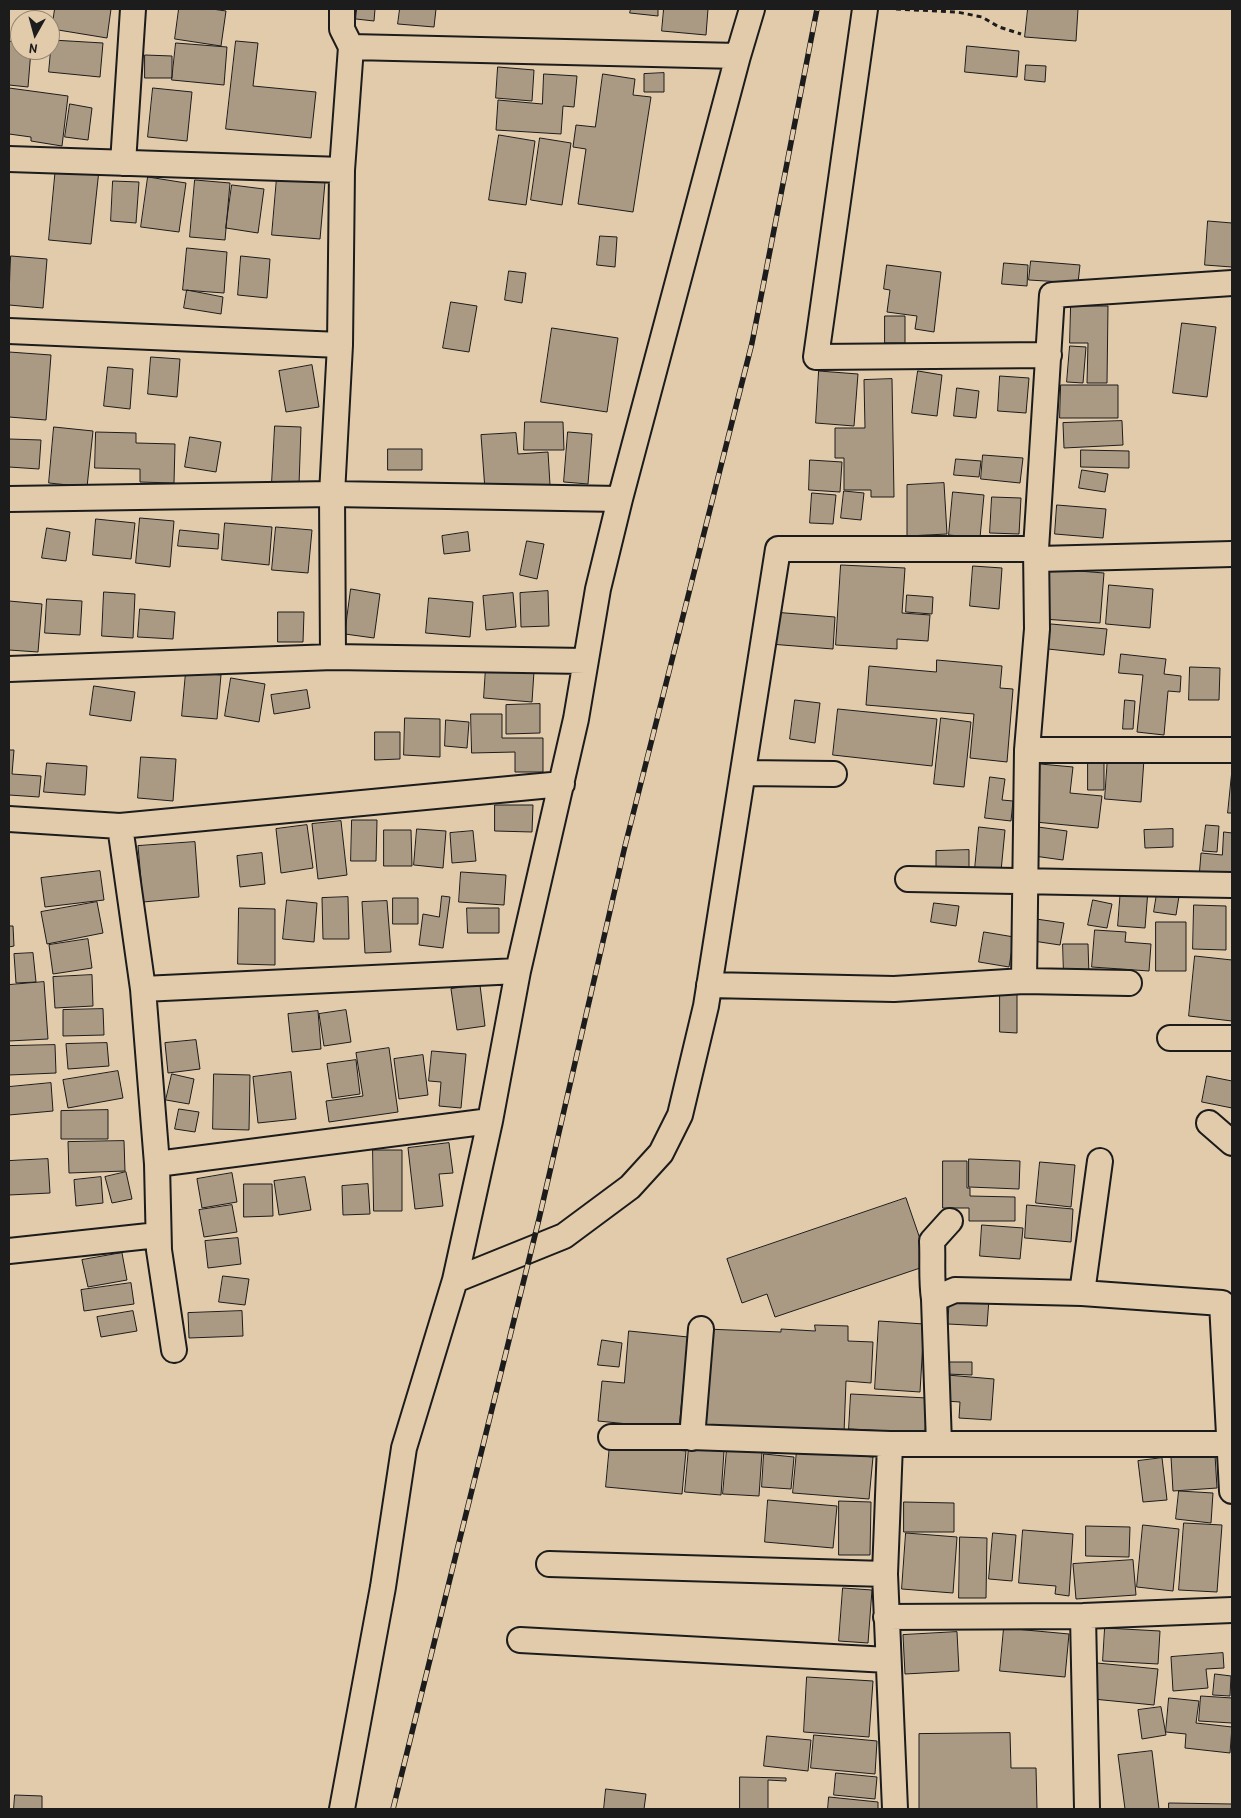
<!DOCTYPE html>
<html>
<head>
<meta charset="utf-8">
<style>
  body { margin:0 }
  #map { position:relative; width:1241px; height:1818px; overflow:hidden; background:#e2cbab; font-family:"Patrick Hand",sans-serif }
  canvas { display:block }
  .frame { position:absolute; inset:0; border:10px solid #1c1c1c; pointer-events:none }
  .north { position:absolute; left:10px; top:10px; width:50px; height:50px; box-sizing:border-box; background:#e2cbab; border:1px solid #938572; border-radius:50%; rotate:187deg; font-size:14px; font-weight:700; line-height:20px; text-align:center; color:#1c1c1c }
  .north::after { content:''; display:block; margin:auto; width:18px; height:22px; background:#1c1c1c; clip-path:polygon(50% 0,100% 100%,50% 72%,0 100%) }
</style>
</head>
<body>
<div id="map">
<canvas width="1241" height="1818"></canvas>
<div class="frame"></div>
<div class="north">N</div>
</div>
<script>
const context = document.querySelector('canvas').getContext('2d');
context.lineJoin = 'round';
function fill(path, color) { context.fillStyle = color; context.fill(path, 'evenodd'); }
function stroke(path, color, width, dash) { context.strokeStyle = color; context.lineWidth = width; context.lineCap = dash ? 'butt' : 'round'; context.setLineDash(dash || []); context.stroke(path); }
const building = new Path2D(`
  M55 9H111L107 38 52 29Z
  M179 9H212L226 11 221 46 175 39Z
  M357 9H375L374 21 356 19Z
  M400 9H436L434 27 398 24Z
  M631 9H658V16L630 13Z
  M664 9H708L706 35 662 31Z
  M1028 9H1078L1076 41 1025 37Z
  M52 40 103 43 100 77 49 72Z
  M9 41 20 43V50H31L28 87 9 85Z
  M236 41 258 43 253 86 316 92 311 138 226 129Z
  M176 43 227 47 224 85 172 80Z
  M967 46 1019 51 1017 77 965 72Z
  M145 55 172 56V78H145Z
  M1026 65 1046 66 1045 82 1025 80Z
  M498 67 534 70 532 101 496 98Z
  M664 73V92H644V74Z
  M544 74 577 76 574 107 563 106 561 134 496 130 498 100 542 104Z
  M603 74 635 79 633 95 651 97 633 212 578 204 586 149 573 147 576 125 595 127Z
  M9 88 68 96 62 146 31 141V137L9 134Z
  M153 88 192 92 187 141 148 137Z
  M70 104 92 108 88 140 65 137Z
  M499 135 535 141 526 205 489 200Z
  M540 138 571 143 562 205 531 200Z
  M56 166 99 170 91 244 49 240Z
  M148 177 186 183 179 232 141 227Z
  M277 177 325 182 320 239 272 235Z
  M195 180 230 183 225 240 190 237Z
  M113 181 139 182 136 223 111 221Z
  M232 185 264 189 258 233 226 228Z
  M1208 221 1232 223V267L1205 265Z
  M600 236 617 237 615 267 597 265Z
  M187 248 227 252 224 293 183 290Z
  M11 256 47 259 43 308 9 305Z
  M241 256 270 259 267 298 238 295Z
  M1031 261 1080 265 1078 283 1029 280Z
  M1004 263 1028 265 1027 286 1002 284Z
  M887 265 941 272 934 332 915 329 917 316 887 312 890 290 884 289Z
  M509 271 526 273 522 303 505 300Z
  M187 290 223 297 221 314 184 308Z
  M451 302 477 306 469 352 443 348Z
  M1071 306H1108L1107 383H1087L1088 343H1070Z
  M885 316H905V343H885Z
  M1182 323 1216 327 1207 397 1173 393Z
  M552 328 618 338 607 412 541 402Z
  M1070 346 1086 347 1083 383 1067 382Z
  M9 352 51 355 46 420 9 417Z
  M151 357 180 359 177 397 148 394Z
  M312 365 319 407 286 412 279 371Z
  M108 367 133 369 130 409 104 406Z
  M819 371 858 374 854 426 816 423Z
  M918 371 942 375 937 416 912 413Z
  M1000 376 1029 378 1026 413 998 411Z
  M892 379 894 497H871V490H844V458H835V428H865L864 380Z
  M1061 385H1118V418H1060Z
  M957 388 979 391 976 418 954 416Z
  M1122 421 1123 445 1064 448 1063 423Z
  M525 422H563L564 450H524Z
  M275 426 301 427 299 485 272 483Z
  M54 427 93 431 87 487 49 483Z
  M96 432 136 433V443L175 444 174 483 140 482V469L95 468Z
  M568 432 592 434 588 484 564 482Z
  M516 433 518 454 548 452 550 485 485 490 481 435Z
  M190 437 221 442 216 472 185 467Z
  M9 439 41 440 39 469 9 467Z
  M388 449H422V470H388Z
  M1081 450 1129 451V468L1081 467Z
  M983 455 1023 458 1020 483 981 479Z
  M956 459 981 461 979 477 954 475Z
  M810 460 842 462 840 492 809 490Z
  M1082 470 1108 474 1105 492 1079 488Z
  M944 483 947 534 907 536V485Z
  M844 491 864 493 861 520 841 518Z
  M953 492 984 495 980 538 949 535Z
  M812 493 836 495 833 524 810 523Z
  M992 497 1021 498 1019 534 990 533Z
  M1057 505 1106 509 1103 538 1055 534Z
  M140 518 174 521 170 567 136 563Z
  M96 519 135 523 131 559 93 555Z
  M225 523 272 527 269 565 222 560Z
  M276 527 312 530 308 573 272 570Z
  M47 528 70 532 66 561 42 558Z
  M180 530 219 534 218 549 178 546Z
  M468 532 470 551 444 554 442 536Z
  M527 541 544 544 537 579 520 575Z
  M841 565 905 568 902 613 930 615 928 641 897 639V649L836 645Z
  M973 566 1002 568 999 609 970 606Z
  M1040 568 1104 573 1100 623 1043 619Z
  M1109 585 1153 589 1150 628 1106 624Z
  M351 589 380 594 374 638 345 634Z
  M548 591 549 626 521 627 520 593Z
  M104 592 135 594 133 638 102 636Z
  M513 593 516 627 486 630 483 596Z
  M907 595 933 597 932 614 906 612Z
  M429 598 473 602 470 637 426 633Z
  M47 599 82 601 80 635 45 633Z
  M9 601 42 604 38 652 9 650Z
  M140 609 175 612 173 639 138 637Z
  M278 612H304L303 642H278Z
  M773 612 835 617 833 649 770 644Z
  M1051 624 1107 629 1104 655 1048 649Z
  M1121 654 1166 659 1164 674 1181 676 1180 692 1168 691 1164 735 1137 732 1143 675 1119 673Z
  M937 660 1002 666 1000 688 1013 689 1007 762 970 758 974 714 866 705 869 666 936 672Z
  M486 667 534 671 532 702 484 698Z
  M1190 667 1220 668 1219 700H1189Z
  M186 672 221 675 217 719 182 716Z
  M231 678 265 684 259 722 225 716Z
  M94 686 135 692 131 721 90 715Z
  M307 690 310 708 274 714 271 695Z
  M795 700 820 703 815 743 790 739Z
  M1125 700 1135 701 1133 729H1123Z
  M540 704V733L506 734V705Z
  M838 709 937 719 932 766 833 755Z
  M471 714H502V738H543V772H515V752L472 753Z
  M405 718 440 719V757L404 755Z
  M941 718 971 722 964 787 934 784Z
  M446 720 469 722 467 748 445 746Z
  M375 732H400V759L375 760Z
  M9 750H14L12 774 41 776 39 797 9 795Z
  M1108 756 1144 759 1141 802 1105 799Z
  M141 757 176 759 173 801 138 798Z
  M1088 758H1104V790H1088Z
  M47 763 87 766 85 795 44 792Z
  M1040 764 1073 767 1070 793 1102 796 1098 828 1035 822Z
  M1232 770V813H1228Z
  M990 777 1005 779 1002 800 1013 801 1011 821 985 818Z
  M495 805H533L532 832 495 831Z
  M352 820H377L376 861H351Z
  M341 821 347 875 318 879 312 824Z
  M307 825 313 868 281 873 276 829Z
  M1206 825 1219 826 1217 852 1203 851Z
  M979 827 1005 830 1001 871 975 869Z
  M1038 827 1067 831 1063 860 1034 856Z
  M417 829 446 831 443 868 414 865Z
  M1173 829V847L1145 848 1144 830Z
  M384 830H411L412 866H384Z
  M473 831 476 861 452 863 450 833Z
  M1224 832 1232 833V880L1199 878 1201 853 1222 855Z
  M195 842 199 897 143 902 138 846Z
  M969 850V869H936V851Z
  M262 853 265 884 240 887 237 856Z
  M100 871 104 900 45 907 41 878Z
  M461 872 506 875 504 905 459 902Z
  M1158 887 1180 890 1176 915 1154 912Z
  M1121 888 1148 890 1145 928 1118 926Z
  M442 896 450 897 443 948 419 945 423 914 439 917Z
  M348 897 349 939H323L322 898Z
  M393 898H418V924H393Z
  M287 900 317 903 314 942 283 939Z
  M1093 900 1112 904 1107 928 1088 925Z
  M387 901 391 952 365 953 362 902Z
  M97 902 103 933 47 944 41 912Z
  M934 903 959 906 956 926 931 922Z
  M1194 905 1226 906V950L1193 949Z
  M239 908 275 909V965L238 964Z
  M467 908H499V933H468Z
  M1036 919 1064 923 1060 945 1033 941Z
  M1156 922H1186V971H1156Z
  M9 926H13L14 946 9 947Z
  M1095 930 1126 932 1125 942 1151 944 1149 971 1092 967Z
  M984 932 1014 937 1009 967 979 962Z
  M88 939 92 968 53 974 49 945Z
  M1063 944H1088L1089 976 1064 977Z
  M33 953 36 982 16 983 14 954Z
  M1195 956 1232 960V1021L1189 1016Z
  M92 975 93 1006 55 1008 53 977Z
  M44 982 48 1039 9 1041V985Z
  M480 985 485 1026 457 1030 451 989Z
  M1000 990H1017V1033L1000 1032Z
  M103 1009 104 1035 63 1036V1010Z
  M346 1010 351 1042 324 1046 319 1014Z
  M318 1011 321 1049 292 1052 288 1014Z
  M196 1040 200 1069 168 1073 165 1043Z
  M107 1043 109 1066 68 1069 66 1044Z
  M55 1045 56 1073 9 1075V1046Z
  M389 1048 398 1112 329 1122 326 1101 363 1096 356 1053Z
  M432 1051 466 1054 461 1108 439 1106 441 1082 429 1081Z
  M423 1055 428 1095 399 1099 394 1059Z
  M356 1060 360 1094 332 1098 327 1064Z
  M118 1071 123 1098 68 1108 63 1080Z
  M291 1072 296 1119 258 1123 253 1077Z
  M172 1074 194 1079 189 1104 166 1100Z
  M214 1074 250 1075 249 1130 213 1129Z
  M1207 1076 1232 1081V1108L1202 1102Z
  M51 1083 53 1111 9 1115V1087Z
  M179 1109 199 1112 195 1132 175 1129Z
  M108 1110V1139H61V1111Z
  M124 1141 125 1171 69 1173 68 1142Z
  M449 1143 453 1173 439 1174 443 1206 415 1209 408 1148Z
  M373 1150H402V1211H374Z
  M48 1159 50 1193 9 1195V1161Z
  M969 1159 1020 1161 1019 1189 969 1187Z
  M943 1161H967V1188H970V1196L1015 1197V1221H969V1208H943Z
  M1040 1162 1075 1165 1071 1207 1036 1203Z
  M126 1172 132 1199 112 1203 105 1177Z
  M232 1173 237 1202 202 1208 197 1179Z
  M101 1177 103 1203 76 1206 74 1180Z
  M305 1177 311 1210 279 1215 274 1181Z
  M244 1184H272L273 1216 244 1217Z
  M368 1184 370 1214 343 1215 342 1186Z
  M906 1198 929 1265 775 1317 767 1294 742 1303 727 1259Z
  M232 1205 237 1232 204 1237 199 1210Z
  M1027 1205 1073 1209 1071 1242 1025 1238Z
  M982 1225 1023 1228 1020 1259 980 1256Z
  M238 1238 241 1264 208 1268 205 1241Z
  M122 1253 127 1280 88 1287 82 1260Z
  M223 1276 249 1279 245 1305 219 1302Z
  M131 1283 134 1304 84 1311 81 1290Z
  M950 1297 989 1299 987 1326 948 1324Z
  M133 1311 137 1331 101 1337 97 1317Z
  M242 1311 243 1336 189 1338 188 1313Z
  M879 1321 924 1324 920 1392 875 1389Z
  M815 1325 848 1326V1341L873 1342 871 1383 846 1381 844 1433 702 1427 706 1329 781 1332V1329L815 1331Z
  M629 1331 688 1337 679 1429 598 1421 602 1381 624 1383Z
  M602 1340 622 1343 619 1367 598 1365Z
  M947 1362H972V1375L946 1374Z
  M947 1375 994 1379 991 1420 959 1418 960 1402 945 1401Z
  M851 1394 927 1398 925 1433 849 1429Z
  M610 1444 686 1451 682 1494 606 1487Z
  M689 1447 724 1451 721 1495 685 1492Z
  M727 1449 762 1452 759 1496 723 1494Z
  M797 1450 873 1457 869 1499 793 1493Z
  M764 1454 794 1457 791 1489 762 1487Z
  M1215 1455 1217 1488 1173 1491 1171 1457Z
  M1162 1458 1167 1500 1143 1502 1138 1461Z
  M1179 1491 1213 1493 1211 1523 1176 1519Z
  M768 1500 837 1506 833 1548 765 1542Z
  M839 1501 871 1502 870 1555H839Z
  M904 1502 954 1503V1532H904Z
  M1184 1523 1222 1525 1217 1592 1179 1590Z
  M1143 1525 1179 1529 1173 1591 1137 1587Z
  M1086 1526 1130 1527 1129 1557 1086 1556Z
  M1023 1530 1073 1534 1069 1596 1055 1594 1056 1586 1019 1583Z
  M906 1533 957 1537 953 1593 902 1589Z
  M993 1533 1016 1535 1012 1581 989 1579Z
  M960 1537 987 1538 986 1598H959Z
  M1133 1560 1136 1595 1076 1599 1073 1564Z
  M843 1588 872 1590 868 1643 839 1641Z
  M1004 1628 1069 1634 1065 1677 1000 1671Z
  M1105 1628 1160 1631 1158 1664 1103 1661Z
  M957 1632 959 1671 905 1674 903 1635Z
  M1223 1653 1224 1668 1206 1669 1208 1688 1173 1691 1171 1657Z
  M1097 1663 1158 1669 1154 1705 1093 1699Z
  M1215 1674 1231 1676 1230 1696 1213 1695Z
  M807 1677 873 1681 869 1737 804 1732Z
  M1201 1696 1232 1698V1723L1199 1721Z
  M1169 1698 1199 1701 1196 1723 1232 1727 1230 1753 1185 1748 1186 1734 1166 1732Z
  M1161 1707 1166 1735 1142 1739 1138 1710Z
  M1010 1733 1011 1768H1036L1037 1809H919V1734Z
  M814 1735 877 1741 875 1774 811 1768Z
  M767 1736 811 1740 808 1771 764 1766Z
  M1152 1751 1159 1809H1125L1118 1755Z
  M836 1773 877 1777 875 1799 834 1795Z
  M740 1777 786 1778V1781L768 1780V1809H740Z
  M606 1789 646 1794 644 1809H604Z
  M15 1795 42 1796V1809H14Z
  M829 1797 878 1802V1809H828Z
  M1169 1803 1232 1804V1809H1169Z`);
const path = new Path2D(`
  M896 9 957 12 982 17 999 27 1021 34`);
const street = new Path2D(`
  M342 9V29L351 47 342 170
  M865 9 816 357 1049 355
  M351 47 738 56
  M9 159 342 170 340 345 332 494 333 657
  M123 163 133 9
  M1232 283 1052 295 1036 549 1037 629 1027 750H1232
  M9 331 340 345
  M9 499 332 494 620 499
  M1038 559 1232 554
  M9 669 333 657 585 661
  M743 773 834 774
  M9 819 120 826 143 989 157 1164 490 1121
  M120 826 562 784
  M908 879 1232 885
  M1024 981 1027 750
  M709 985 894 989 1024 981 1129 983
  M143 989 518 971
  M1170 1038H1232
  M1209 1123 1232 1143
  M157 1164 159 1250 174 1350
  M9 1251 158 1235
  M455 1280 564 1236 630 1187 661 1153 680 1115 706 1006 778 549H1036
  M1082 1293 1100 1161
  M934 1299 955 1290 1082 1293 1222 1303 1232 1491
  M611 1437H691L890 1444
  M692 1438 701 1329
  M939 1444 934 1299C931 1280 933 1261 932 1241L950 1221
  M549 1564 885 1574
  M1083 1616 1087 1809
  M886 1617 1083 1616 1232 1610
  M520 1640 888 1660
  M342 1809 383 1587 404 1448 455 1280 490 1121 518 971 576 719 598 589 620 499 738 56 752 9
  M895 1809 885 1574 890 1444H1232`);
const rail = new Path2D(`
  M393 1809 539 1219 625 846 752 343 817 9`);
fill(building, '#ab9a83');
stroke(building, '#1c1c1c', 1);
stroke(street, '#1c1c1c', 28);
stroke(path, '#1c1c1c', 3, [5, 4]);
stroke(street, '#e2cbab', 24);
stroke(rail, '#1c1c1c', 5.5);
stroke(rail, '#e2cbab', 4, [11]);
</script>
</body>
</html>
